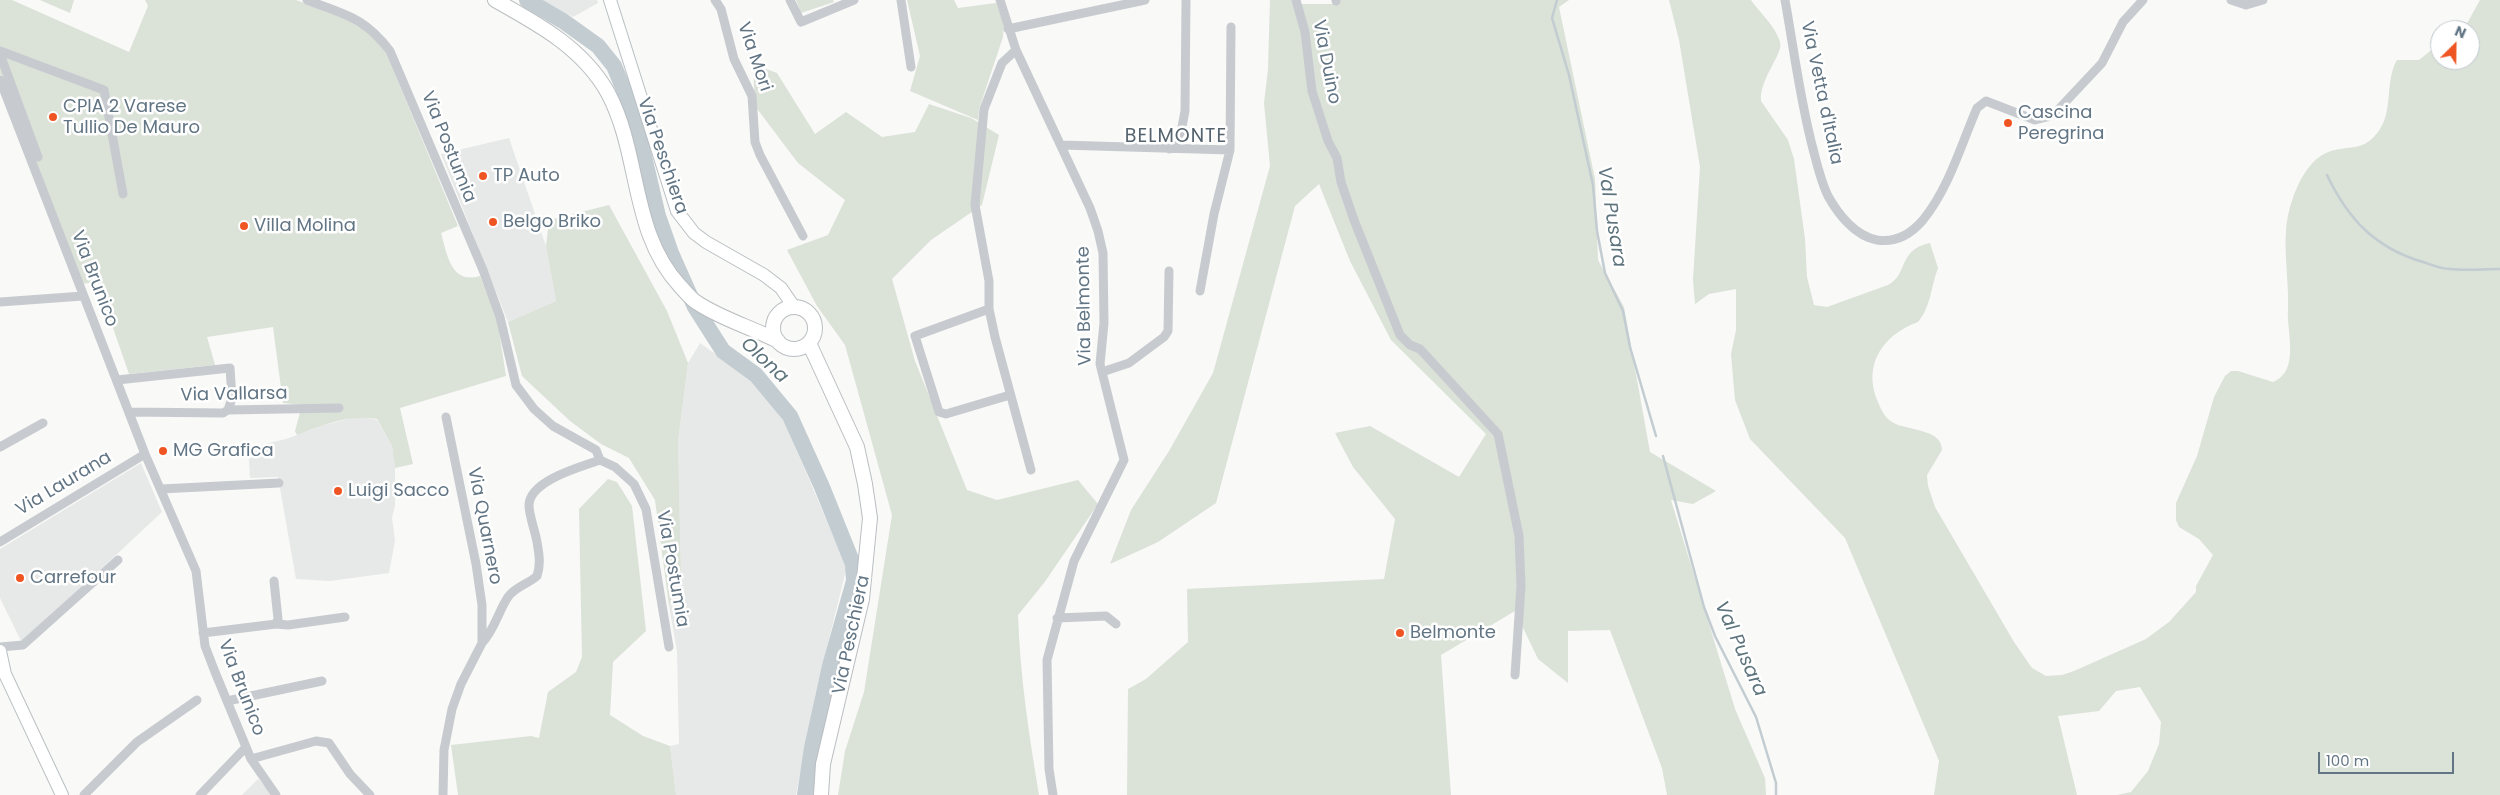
<!DOCTYPE html>
<html>
<head>
<meta charset="utf-8">
<style>
  body { margin:0 }
  #map { position:relative; width:2500px; height:795px; overflow:hidden; background:#f9f9f7; font-family:Poppins,sans-serif }
  canvas { display:block }
  .north { position:absolute; left:2430px; top:20px; width:50px; height:50px; box-sizing:border-box; background:#fff; border:1px solid #c0c8ce; border-radius:50%; rotate:23deg; font-size:14px; font-weight:700; line-height:20px; text-align:center; color:#627584 }
  .north::after { content:''; display:block; margin:auto; width:18px; height:22px; background:#e52; clip-path:polygon(50% 0,100% 100%,50% 72%,0 100%) }
  .scale { position:absolute; left:2318px; top:752px; width:136px; height:22px; box-sizing:border-box; border:2px solid #627584; border-top:0; padding-left:6px; font-size:15px; line-height:18px; white-space:nowrap; color:#627584; -webkit-text-stroke:4px #fff; paint-order:stroke }
</style>
</head>
<body>
<div id="map">
<canvas width="2500" height="795"></canvas>
<div class="north">N</div>
<div class="scale">100 m</div>
</div>
<script>
const context = document.querySelector('canvas').getContext('2d');
context.lineJoin = 'round';
function fill(path, color) { context.fillStyle = color; context.fill(path, 'evenodd'); }
function stroke(path, color, width, dash) { context.strokeStyle = color; context.lineWidth = width; context.lineCap = dash ? 'butt' : 'round'; context.setLineDash(dash || []); context.stroke(path); }
function drawText(font, color, halo, rows, align = 'center') {
  context.font = font + ' Poppins,sans-serif'; context.lineWidth = 5; context.setLineDash([]); context.textBaseline = 'middle'; context.strokeStyle = halo; context.fillStyle = color; for (const [text, x, y, turn = 0] of rows) {
    context.save(); context.translate(x, y); context.rotate((+turn || 0) * Math.PI / 180); context.textAlign = isNaN(turn) ? turn : align; if (halo) context.strokeText(text, 0, 0); context.fillText(text, 0, 0); context.restore();
  }
}
const built = new Path2D(`
  M542 0H597L598 3 573 17Z
  M509 138 546 246 556 301 508 322 441 154Z
  M700 343 757 384 785 423 844 561 846 570 816 692 796 795H676L670 746 679 744 677 651 669 606 681 570 678 442 688 363Z
  M360 416 377 420 392 446 395 468V505L392 518 395 541 389 573 330 581 296 579 278 477 250 478 248 448 286 439 324 425Z
  M141 463 162 512 22 643 0 598V549Z
  M258 779 273 795H242Z`);
const green = new Path2D(`
  M0 0H12L129 52 148 6 145 0H296L357 23 373 35 387 55 458 226 441 233C447 254 451 285 480 276L497 318 506 376 400 408 413 464 395 468 392 446 377 419C349 414 323 425 297 435L295 431 302 405 283 403 273 327 207 337 215 365 129 374 97 282 81 284 0 74Z
  M40 0H74L70 13Z
  M796 0H833L834 2 801 13Z
  M907 0H954L958 8 996 3 1004 25 1003 37 979 109 978 120 910 91 920 56Z
  M1270 0H1298L1299 4H1339L1340 0H1569L1559 7 1595 179 1598 260 1624 307 1650 452 1716 491 1693 504 1671 500 1735 709 1765 778 1766 795H1667L1662 768 1610 630 1568 631V683L1538 659 1515 611 1441 655 1451 795H1127L1128 689 1146 679 1188 642 1187 589 1384 579 1395 519 1353 467 1335 433 1370 426 1459 477 1486 434 1391 340 1350 261 1319 184 1295 206 1216 503 1158 542 1110 564 1131 510 1169 451 1213 373 1270 166 1264 103 1268 69Z
  M1669 0H1751C1760 13 1776 27 1780 42 1784 53 1759 79 1761 101L1788 140 1794 159 1805 239 1807 277 1814 305 1827 307 1888 285C1909 274 1897 250 1930 243L1938 268C1931 286 1931 307 1918 322 1883 335 1863 364 1877 400 1881 409 1884 417 1892 422 1906 431 1942 428 1942 450L1927 475 1928 486 1935 507 2014 642 2032 668 2046 676 2062 675 2074 671 2146 639 2169 622 2196 592V586L2213 555 2199 539 2179 527 2176 520V503L2197 456 2214 397 2225 376 2231 371H2238L2273 382C2301 371 2286 330 2288 309 2289 282 2284 255 2286 230 2288 204 2303 159 2331 151 2352 145 2365 152 2380 129 2393 110 2385 80 2397 60H2419L2440 43V60H2470V30H2459L2465 27 2480 0H2500V795H2117L2131 792 2148 771 2159 744 2161 722 2140 687 2116 691 2099 711 2058 716 2077 795H1934L1939 761 1845 538 1750 439 1735 400 1731 354 1736 330V289L1709 294 1695 304 1693 280 1700 167 1679 40Z
  M753 64 777 73 815 134 846 112 882 137 915 132 929 104 971 118 999 135 982 205 931 240 892 279 915 361 967 490 997 500 1078 480 1098 504 1044 583 1018 615C1020 676 1029 735 1039 795H838L845 751 864 692 892 515 845 345 817 306 787 250 828 235 845 200 798 163 755 106Z
  M609 205 667 311 688 363 678 442 681 570 669 606 655 500 629 458 601 444 570 421 522 376 508 322 556 301 546 246 549 220Z
  M608 479 617 482 632 506 646 631 613 662 610 715 643 736 670 746 676 795H458L451 745 531 736 539 738 548 692 576 672 582 657 579 509Z`);
const stream = new Path2D(`
  M1557 0 1552 18 1569 75 1593 185 1597 231 1605 273 1623 311 1630 347 1656 436
  M2327 175C2348 219 2375 248 2423 262 2432 265 2441 269 2450 269 2466 271 2483 269 2500 269
  M1663 456 1704 607 1715 636 1756 717 1776 783V795`);
const river = new Path2D(`
  M527 0 563 21 598 46 614 66 634 114 658 216 671 253 695 307 723 351 756 375 790 416 822 487 853 564 854 581 830 666 812 748 805 795`);
const street = new Path2D(`
  M307 0C346 15 364 17 390 51L483 270 500 317 516 385 534 409 553 426 596 450 600 460 615 467 634 484 646 509 669 647
  M715 0 721 9 734 59 752 96 755 142 760 155 803 236
  M790 0 801 22 854 0
  M901 0 911 67
  M1000 0 1016 50 1090 208 1098 231 1103 253 1104 323 1100 364 1124 460 1074 561 1047 660 1049 769 1053 795
  M1296 0 1305 32 1312 91 1328 141 1337 158 1341 182 1354 220 1400 335 1410 345 1420 349 1498 434 1519 536 1521 586 1515 675
  M1785 0C1794 50 1800 100 1813 149 1817 164 1821 182 1828 196 1838 214 1855 236 1877 240 1896 243 1911 234 1923 220 1949 188 1961 145 1977 108L1986 101 2035 120 2047 117 2056 112 2102 63 2123 22 2143 0
  M2231 0 2246 5 2263 0
  M1336 1V0
  M1008 29 1145 0
  M1016 50 1002 63 984 109 975 205 989 281V309L995 337 1031 470
  M0 51 104 90 123 194
  M0 54 38 157
  M0 80 145 454 196 571 205 646 215 672 251 759 276 795
  M1061 145 1230 150
  M1169 149 1181 132 1185 111 1186 0
  M1200 291 1214 214 1230 150 1231 27
  M0 302 83 296
  M989 309 915 336 939 412 946 414 1010 395
  M1102 372 1129 363 1164 337 1168 331 1169 271
  M117 380 230 368 232 398 228 410
  M130 412 223 413 228 410 339 408
  M0 447 43 423
  M161 489 279 483
  M0 542 145 454
  M1057 618 1106 616 1116 624
  M276 624 288 625 345 617
  M203 633 276 624 278 619 274 581
  M482 643C495 629 498 612 508 597 515 587 528 584 537 576 541 564 539 554 537 542 535 530 529 516 529 505 530 480 581 467 600 460
  M0 647 23 645 118 560
  M227 701 322 681
  M251 759 316 741 329 743 350 774 370 795
  M84 795 137 742 197 700
  M200 795 246 747
  M443 795 444 750 452 709 461 684 482 643V605L476 564 446 417`);
const secondary = new Path2D(`
  M610 0 677 211 694 233 706 242 764 275 781 288 794 307
  M0 651 5 674 62 795`);
const primary = new Path2D(`
  M495 0C538 24 583 48 608 93 641 155 630 232 680 286 685 291 690 298 696 302 721 319 751 327 778 341
  M773 328a21 21 0 1 1 42 0a21 21 0 1 1-42 0Z
  M809 343 857 447 865 484 870 518 862 599 823 764 821 795`);
const markers = [
  [53,117,5,"#e52"],
  [2008,123,5,"#e52"],
  [483,176,5,"#e52"],
  [493,222,5,"#e52"],
  [244,226,5,"#e52"],
  [163,451,5,"#e52"],
  [338,491,5,"#e52"],
  [20,578,5,"#e52"],
  [1400,633,5,"#e52"]
];
const streetNames = [
  ["Via Mori",754,57,71],
  ["Via Duino",1326,62,79],
  ["Via Vetta d'Italia",1821,93,78],
  ["Via Postumia",448,147,68],
  ["Via Peschiera",662,156,71],
  ["Via Brunico",94,279,69],
  ["Via Belmonte",1085,306,-91],
  ["Via Vallarsa",234,395,-1],
  ["Via Laurana",64,484,-31],
  ["Via Quarnero",484,526,79],
  ["Via Postumia",672,569,80],
  ["Via Peschiera",852,635,-78],
  ["Via Brunico",241,688,69]
];
const poiNames = [
  ["CPIA 2 Varese",63,107],
  ["Tullio De Mauro",63,128],
  ["Cascina",2018,113],
  ["Peregrina",2018,134],
  ["TP Auto",493,176],
  ["Belgo Briko",503,222],
  ["Villa Molina",254,226],
  ["MG Grafica",173,451],
  ["Luigi Sacco",348,491],
  ["Carrefour",30,578],
  ["Belmonte",1410,633]
];
const neighbourhoodNames = [
  ["BELMONTE",1176,137]
];
const waterNames = [
  ["Val Pusara",1611,217,81],
  ["Olona",764,361,43],
  ["Val Pusara",1740,649,66]
];
fill(built, '#e7e8e8');
fill(green, '#dbe2d8');
stroke(stream, '#c2ccd1', 2.5);
stroke(river, '#c2ccd1', 16);
stroke(secondary, '#b9bfc3', 14);
stroke(primary, '#babec2', 16);
stroke(street, '#c7cbcf', 9);
stroke(secondary, '#fff', 12);
stroke(primary, '#fff', 14);
for (const [x, y, r, color] of markers) { const dot = new Path2D(); dot.arc(x, y, r, 0, 2 * Math.PI); context.fillStyle = color; context.fill(dot); stroke(dot, '#fff', 2); }
drawText('18px', '#627584', '#fff', streetNames);
drawText('18px', '#627584', '#fff', poiNames, 'left');
context.letterSpacing = '1px';
drawText('19px', '#55636e', '#fff', neighbourhoodNames);
context.letterSpacing = '0px';
drawText('italic 19px', '#5e747d', '#fff', waterNames);
</script>
</body>
</html>
